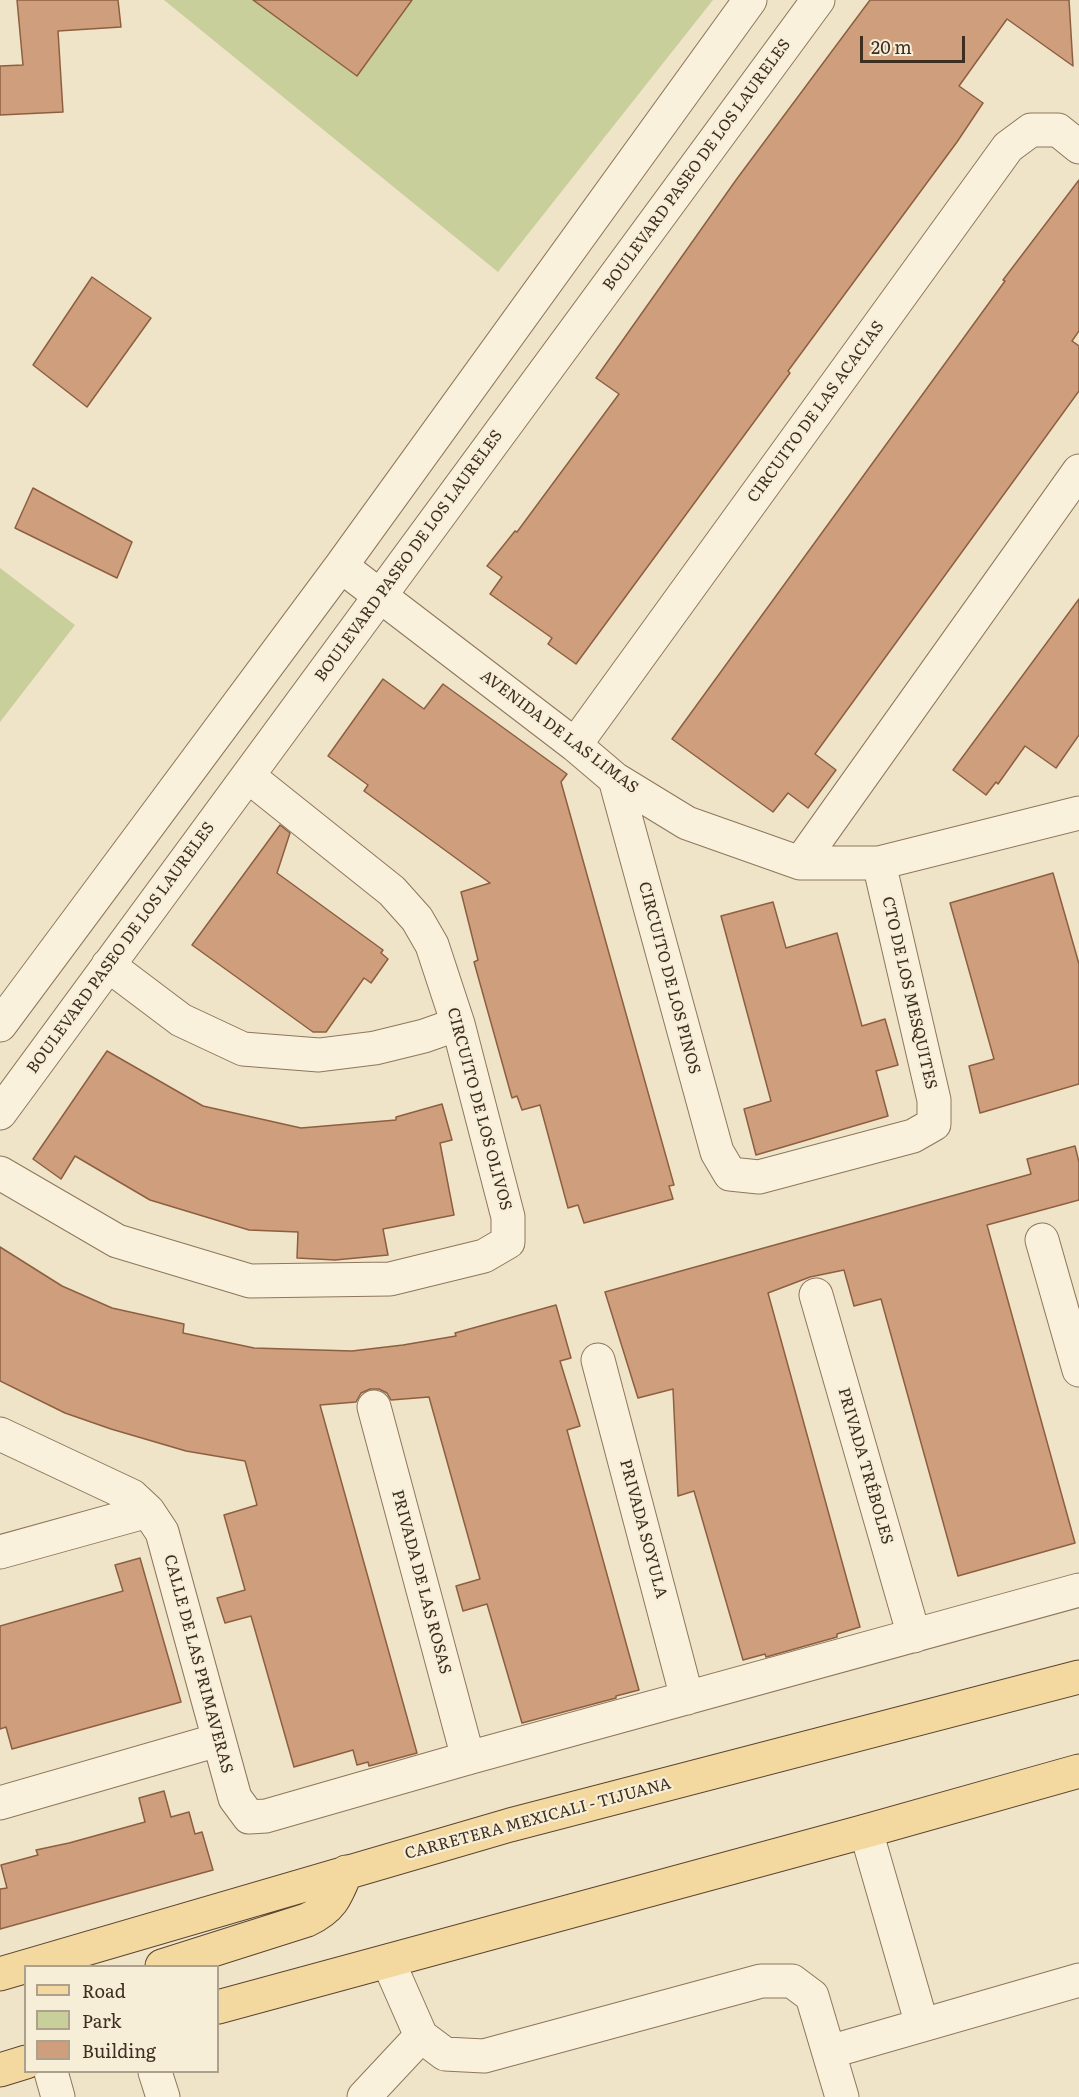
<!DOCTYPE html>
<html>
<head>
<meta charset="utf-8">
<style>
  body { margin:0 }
  #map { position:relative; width:1079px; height:2097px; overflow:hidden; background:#f0e4c8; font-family:Literata,serif }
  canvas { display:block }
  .legend { position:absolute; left:24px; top:1965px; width:195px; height:108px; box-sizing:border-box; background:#f7eed8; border:2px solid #ada18e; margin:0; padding:8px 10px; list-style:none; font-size:18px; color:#3d2e20 }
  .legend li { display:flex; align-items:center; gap:12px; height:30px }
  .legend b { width:30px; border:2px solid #ada18e }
  .scale { position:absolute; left:860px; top:36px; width:105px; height:27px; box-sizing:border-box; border:3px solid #3d2e20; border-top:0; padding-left:8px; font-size:18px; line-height:21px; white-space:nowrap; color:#3d2e20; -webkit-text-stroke:4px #f7eed8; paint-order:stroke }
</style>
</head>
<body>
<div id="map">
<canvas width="1079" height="2097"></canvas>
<ul class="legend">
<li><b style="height:8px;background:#f3d9a0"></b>Road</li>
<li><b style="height:16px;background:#c9cf9b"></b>Park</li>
<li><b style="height:16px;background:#cf9f7d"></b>Building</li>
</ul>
<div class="scale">20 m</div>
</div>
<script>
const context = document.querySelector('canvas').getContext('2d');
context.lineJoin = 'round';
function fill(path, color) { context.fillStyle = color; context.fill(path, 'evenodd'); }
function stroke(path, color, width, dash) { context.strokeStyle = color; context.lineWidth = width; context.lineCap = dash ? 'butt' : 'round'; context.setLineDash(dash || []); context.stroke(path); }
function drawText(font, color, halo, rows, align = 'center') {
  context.font = font + ' Literata,serif'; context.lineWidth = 4.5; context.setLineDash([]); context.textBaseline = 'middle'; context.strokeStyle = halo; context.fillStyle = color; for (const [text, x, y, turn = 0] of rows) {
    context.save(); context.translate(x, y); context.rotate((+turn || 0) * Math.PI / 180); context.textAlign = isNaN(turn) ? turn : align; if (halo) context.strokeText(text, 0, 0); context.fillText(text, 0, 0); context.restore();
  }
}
const green = new Path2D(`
  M164 0H713L498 272Z
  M0 568 75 625 0 722Z`);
const building = new Path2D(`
  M17 0H118L121 27 58 31 63 112 0 115V66L23 65Z
  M253 0H412L357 76Z
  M870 0H1069L1073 66 1007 19 959 86 983 103 957 142 788 371 790 373 576 664 548 644 552 638 490 594 502 577 487 566 515 531 517 532 619 394 596 378 736 180Z
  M1079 180V331L1072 341 1079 346V391L815 754 836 770 808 808 788 793 773 812 672 739 1005 281 1003 280Z
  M92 277 151 318 87 407 33 365Z
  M33 488 132 542 117 578 15 528Z
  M1079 599V735L1056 768 1025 746 998 784 996 782 986 795 953 770Z
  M383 679 424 709 443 684 567 774 561 782 674 1185 669 1186 673 1199 584 1223 578 1205 568 1208 540 1105 522 1110 517 1096 512 1098 474 962 478 960 461 892 490 883 364 791 368 785 328 756Z
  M280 825 290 833 277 873 383 950 381 953 388 959 371 983 364 978 326 1032H313L192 945Z
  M1053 873 1079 964V1084L980 1113 969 1066 994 1059 950 903Z
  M773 902 786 948 837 933 862 1026 885 1019 898 1065 876 1071 888 1116 756 1155 744 1109 771 1101 721 916Z
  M107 1051 203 1106 301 1128 396 1120V1117L442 1104 452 1140 440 1143 454 1215 383 1229 388 1255 335 1260 297 1258 298 1232 249 1230 150 1200 75 1156 61 1179 33 1159Z
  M1075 1146 1079 1162V1200L987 1225 1075 1543 958 1576 881 1299 854 1306 844 1270 810 1277 768 1293 860 1627 837 1634V1637L766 1657 765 1654 743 1660 694 1491 678 1496 673 1389 638 1398 605 1292 1031 1174 1027 1159Z
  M0 1247 62 1286 112 1308 184 1324 183 1333 254 1348 352 1351 403 1345 456 1336 455 1333 556 1305 571 1358 560 1361 580 1426 567 1430 639 1690 616 1696V1698L522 1723 487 1604 463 1611 456 1586 480 1579 429 1397 391 1400 387 1393 379 1389H370L361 1393 356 1402 320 1405 417 1753 369 1766 368 1762 357 1765 353 1750 294 1767 251 1616 225 1623 217 1598 245 1590 224 1515 257 1505 245 1461 186 1451 111 1429 65 1413 0 1381Z
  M140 1558 181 1702 12 1749 6 1727 0 1729V1626L123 1591 115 1565Z
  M164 1791 171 1817 189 1812 195 1834 202 1832 213 1870 0 1929V1889L7 1888 1 1865 38 1855 36 1850 69 1843 145 1822 139 1798Z`);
const minor = new Path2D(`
  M341 566 575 745 615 779 687 823 800 863H879L1079 813
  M575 745 1008 147 1031 130H1058L1079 147
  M615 779 717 1152 730 1174 759 1177 913 1136 934 1124V1100L879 863
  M800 863 1079 471
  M108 965 181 1020 243 1049 319 1055 375 1048 424 1036 458 1024
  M0 1025 341 566 750 0
  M0 1113 818 0
  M0 1173 117 1241 250 1281 390 1279 484 1256 508 1242V1217L458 1024 432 945 417 919 392 891 248 776
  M1042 1240 1079 1370
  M816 1295 914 1636
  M598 1360 687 1698
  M374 1407 468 1758
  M0 1434 132 1496 148 1511 162 1532 235 1798 249 1817 266 1816 468 1758 1079 1590
  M0 1552 148 1511
  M0 1803 218 1740
  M866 1831 922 2025
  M388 1961 421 2036 445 2054 484 2056 761 1981H792L812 1996 842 2097
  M829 2052 1079 1980
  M51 2072 58 2097
  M155 2072 163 2097
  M364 2097 421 2036`);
const major = new Path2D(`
  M162 1966 307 1920C332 1908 336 1897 346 1872
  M0 1974 510 1825 1079 1677
  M218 2007 866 1831 1079 1771
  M0 2070 26 2062`);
const streetNames = [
  ["BOULEVARD PASEO DE LOS LAURELES",697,165,-54],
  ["CIRCUITO DE LAS ACACIAS",816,412,-54],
  ["BOULEVARD PASEO DE LOS LAURELES",409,556,-54],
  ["AVENIDA DE LAS LIMAS",559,732,37],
  ["BOULEVARD PASEO DE LOS LAURELES",121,948,-54],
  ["CIRCUITO DE LOS PINOS",669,978,75],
  ["CTO DE LOS MESQUITES",909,993,77],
  ["CIRCUITO DE LOS OLIVOS",479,1109,75],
  ["PRIVADA TRÉBOLES",865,1466,74],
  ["PRIVADA SOYULA",643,1529,75],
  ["PRIVADA DE LAS ROSAS",421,1582,75],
  ["CALLE DE LAS PRIMAVERAS",198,1664,75],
  ["CARRETERA MEXICALI - TIJUANA",538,1819,-15]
];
fill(green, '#c9cf9b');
fill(building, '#cf9f7d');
stroke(building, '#8d5f41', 1.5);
stroke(minor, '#8d765c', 35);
stroke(major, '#5b4430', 35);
stroke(minor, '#faf1dc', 33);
stroke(major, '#f3d9a0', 33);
drawText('16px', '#3d2e20', '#f7eed8', streetNames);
</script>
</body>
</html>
